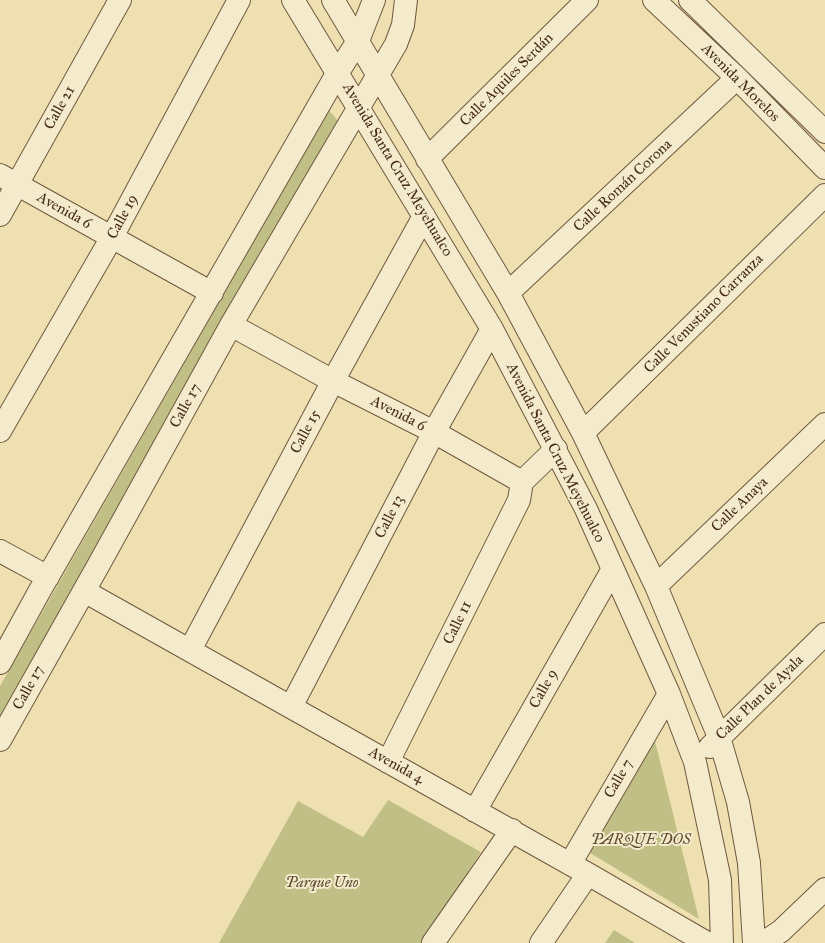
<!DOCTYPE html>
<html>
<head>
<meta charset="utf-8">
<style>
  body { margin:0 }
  canvas { display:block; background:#eee0b0 }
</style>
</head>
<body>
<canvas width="825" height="943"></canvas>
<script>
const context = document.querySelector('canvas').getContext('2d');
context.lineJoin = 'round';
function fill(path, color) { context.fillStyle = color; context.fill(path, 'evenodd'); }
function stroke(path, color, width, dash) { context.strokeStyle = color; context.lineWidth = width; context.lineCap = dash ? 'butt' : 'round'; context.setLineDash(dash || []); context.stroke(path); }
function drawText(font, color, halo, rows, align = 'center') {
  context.font = font + ' "IM FELL Great Primer",serif'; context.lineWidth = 4; context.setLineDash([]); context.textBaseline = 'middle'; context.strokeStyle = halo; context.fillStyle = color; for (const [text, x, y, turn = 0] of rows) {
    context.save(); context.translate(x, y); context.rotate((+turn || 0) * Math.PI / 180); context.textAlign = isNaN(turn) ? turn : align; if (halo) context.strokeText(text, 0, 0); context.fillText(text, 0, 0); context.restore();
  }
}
const green = new Path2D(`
  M329 110 342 126 0 726V686Z
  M655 741 699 919 590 853Z
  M388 800 481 852 421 943H219L298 801 363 837Z
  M614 930 635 943H605Z`);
const minor = new Path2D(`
  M293 0 492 329 586 509 669 694 695 762 720 880 722 943
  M333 0 508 293 583 433 656 586 719 737 738 802 749 863 754 943
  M654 0 737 78 825 168
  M690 0 825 132
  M427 159 587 0
  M0 175 212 293
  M0 215 120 0
  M508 293 737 78
  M231 325 333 381 434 432 522 482
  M0 431 112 237 239 0
  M583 433 825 195
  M522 482 556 449
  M0 551 48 577
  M656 586 825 424
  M84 591 588 874 707 943
  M190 650 333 381 424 216
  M0 663 39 592 338 72 358 41 374 0
  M291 707 434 432 492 329
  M0 740 98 566 231 325 396 44 403 25 406 0
  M710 747 825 634
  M388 762 519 500 522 482
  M475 811 613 569
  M570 864 669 694
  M433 943 512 830
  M541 943 588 874
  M763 943 781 931 825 889`);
const streetNames = [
  ["Calle Aquiles Serdán",507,80,-45],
  ["Avenida Morelos",740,83,45],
  ["Calle 21",60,108,-61],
  ["Avenida Santa Cruz Meyehualco",397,170,59],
  ["Calle Román Corona",623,186,-43],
  ["Avenida 6",64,211,29],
  ["Calle 19",123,217,-62],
  ["Calle Venustiano Carranza",704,314,-45],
  ["Calle 17",186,406,-61],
  ["Avenida 6",398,414,27],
  ["Calle 15",306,432,-62],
  ["Avenida Santa Cruz Meyehualco",555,453,63],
  ["Calle Anaya",740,505,-44],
  ["Calle 13",390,517,-63],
  ["Calle 11",458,623,-64],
  ["Calle 17",29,688,-61],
  ["Calle 9",544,689,-61],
  ["Calle Plan de Ayala",760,698,-44],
  ["Avenida 4",396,766,29],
  ["Calle 7",619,779,-60]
];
const parkNames = [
  ["PARQUE DOS",641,840],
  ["Parque Uno",322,883]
];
fill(green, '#c0c086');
stroke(minor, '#70583f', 24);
stroke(minor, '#f4ebcc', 22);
drawText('15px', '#462b19', '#f4ebcc', streetNames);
drawText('italic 15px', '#5e492f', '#f4ebcc', parkNames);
</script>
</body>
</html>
